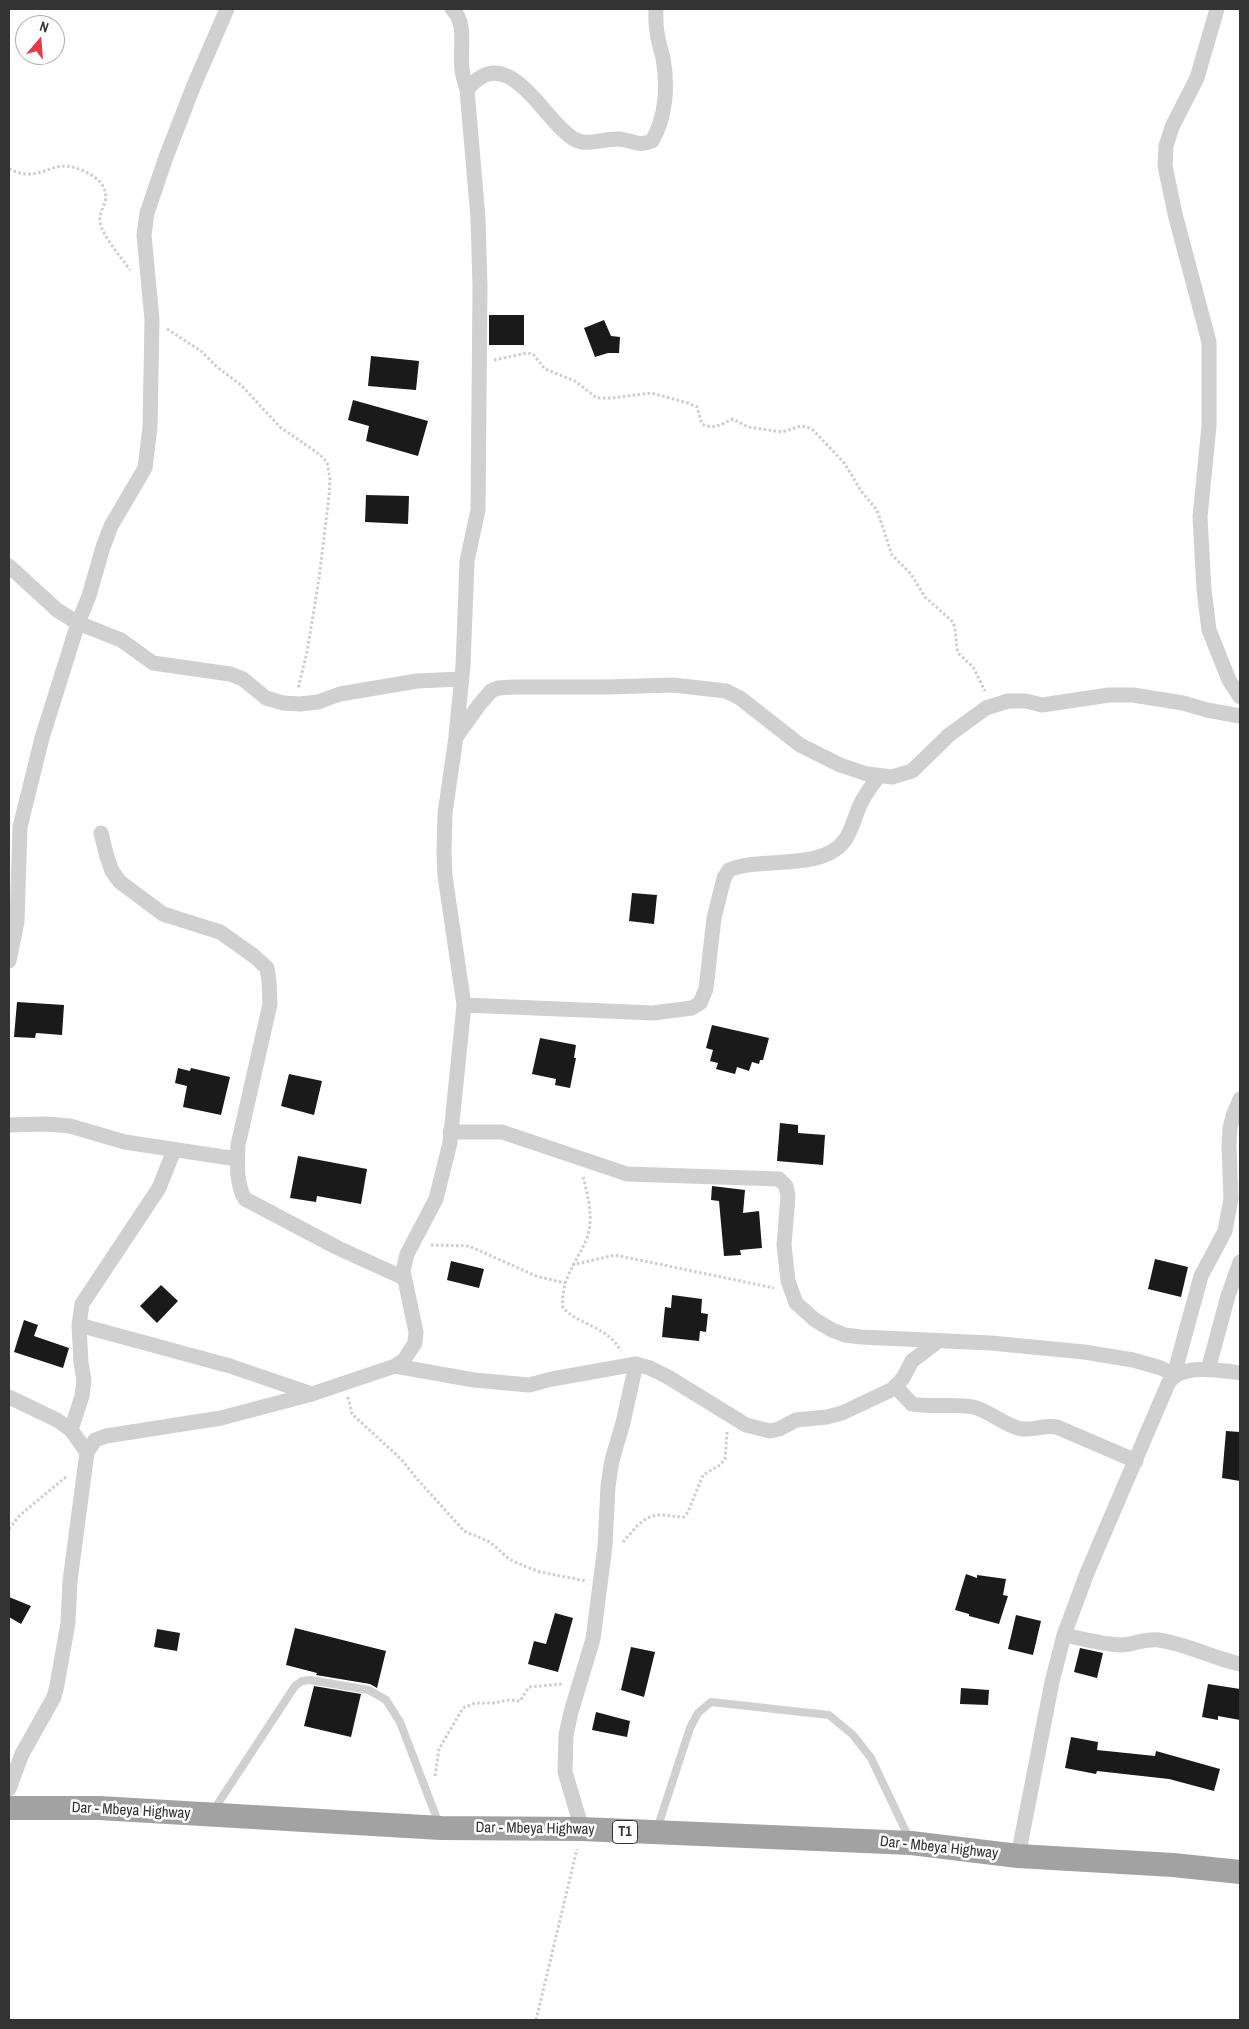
<!DOCTYPE html>
<html>
<head>
<meta charset="utf-8">
<style>
  body { margin:0 }
  #map { position:relative; width:1249px; height:2029px; overflow:hidden; background:#fff; font-family:"Archivo Narrow",sans-serif }
  canvas { display:block }
  .frame { position:absolute; inset:0; border:10px solid #333; pointer-events:none }
  .north { position:absolute; left:15px; top:15px; width:50px; height:50px; box-sizing:border-box; background:#fff; border:1px solid #adadad; border-radius:50%; rotate:18deg; font-size:14px; font-weight:700; line-height:20px; text-align:center; color:#333 }
  .north::after { content:''; display:block; margin:auto; width:18px; height:22px; background:#e63946; clip-path:polygon(50% 0,100% 100%,50% 72%,0 100%) }
</style>
</head>
<body>
<div id="map">
<canvas width="1249" height="2029"></canvas>
<div class="frame"></div>
<div class="north">N</div>
</div>
<script>
const context = document.querySelector('canvas').getContext('2d');
context.lineJoin = 'round';
function fill(path, color) { context.fillStyle = color; context.fill(path, 'evenodd'); }
function stroke(path, color, width, dash) { context.strokeStyle = color; context.lineWidth = width; context.lineCap = dash ? 'butt' : 'round'; context.setLineDash(dash || []); context.stroke(path); }
function drawText(font, color, halo, rows, align = 'center') {
  context.font = font + ' "Archivo Narrow",sans-serif'; context.lineWidth = 5; context.setLineDash([]); context.textBaseline = 'middle'; context.strokeStyle = halo; context.fillStyle = color; for (const [text, x, y, turn = 0] of rows) {
    context.save(); context.translate(x, y); context.rotate((+turn || 0) * Math.PI / 180); context.textAlign = isNaN(turn) ? turn : align; if (halo) context.strokeText(text, 0, 0); context.fillText(text, 0, 0); context.restore();
  }
}
const building = new Path2D(`
  M489 315H524V345H489Z
  M604 320 611 336 620 337 619 353H608L595 357 584 328Z
  M371 356 419 361 416 390 368 386Z
  M353 400 428 421 418 456 366 441 369 426 348 420Z
  M366 495 409 496 408 524 365 522Z
  M632 893 657 895 654 924 629 921Z
  M17 1002 64 1005 62 1035 36 1033 35 1038 14 1037Z
  M712 1025 769 1038 763 1060H760L759 1064 752 1062 749 1071 737 1067 735 1074 716 1069 718 1063 710 1061 713 1050 706 1048Z
  M540 1038 576 1045 574 1058H576L570 1088 555 1085 556 1079 532 1074Z
  M178 1068 190 1071 191 1068 230 1077 221 1115 183 1107 187 1086 175 1083Z
  M289 1074 322 1081 314 1115 281 1106Z
  M780 1123 798 1125V1133L825 1135 823 1165 777 1161Z
  M298 1156 367 1169 361 1204 317 1196 316 1202 290 1198Z
  M712 1186 745 1190 743 1213 759 1211 762 1248 740 1250 741 1255 724 1256 719 1201 711 1200Z
  M1155 1259 1188 1267 1181 1297 1148 1289Z
  M451 1261 484 1269 479 1288 447 1280Z
  M161 1285 178 1301 157 1323 140 1306Z
  M672 1295 702 1299 701 1313 708 1314 706 1332 700 1331 699 1341 662 1337 665 1307 671 1308Z
  M24 1320 38 1325 34 1336 69 1348 63 1368 14 1352Z
  M1226 1431 1240 1432V1481L1222 1478Z
  M966 1574 977 1578V1575L1006 1579 1003 1595 1008 1596 999 1624 969 1616V1614L955 1610Z
  M9 1597 31 1606 21 1624 9 1617Z
  M555 1613 573 1618 558 1672 528 1664 534 1641 546 1644Z
  M1016 1615 1041 1621 1033 1655 1008 1649Z
  M295 1628 386 1651 377 1688 370 1684 316 1675 317 1673 286 1665Z
  M157 1629 180 1633 177 1651 154 1647Z
  M631 1647 655 1652 644 1697 621 1690Z
  M1080 1648 1103 1653 1097 1678 1074 1672Z
  M1208 1684 1240 1689V1720L1218 1716V1720L1202 1717Z
  M314 1686 361 1694 351 1737 304 1726Z
  M961 1688 989 1690 988 1705 960 1704Z
  M596 1712 630 1721 627 1737 592 1730Z
  M1071 1737 1098 1742 1097 1750 1155 1756 1156 1751 1220 1769 1214 1791 1169 1779 1097 1771 1096 1774 1065 1768Z`);
const path = new Path2D(`
  M9 169C16 172 24 175 31 174 46 173 57 163 72 167 89 171 110 183 105 202 103 208 99 214 100 221 101 235 122 258 130 270
  M167 329 201 351 217 367 241 385 280 427 319 454 327 462 330 479 329 496 319 579 307 652 298 689
  M494 360 527 353 533 354 545 369 575 381 597 398H612L651 393 688 403 697 407 702 424C714 430 721 424 733 419L748 427 782 432 801 426 807 427 813 430 834 452 845 464 861 491 877 510 892 555 911 574 925 597 953 622 955 629 957 649 959 654 973 667 985 691
  M583 1177C588 1196 594 1218 587 1238 577 1263 560 1278 563 1308 579 1325 607 1326 621 1351
  M431 1245 469 1246 536 1276 565 1283
  M572 1265 615 1255 774 1288
  M348 1397 352 1414 401 1459 418 1480 464 1531 490 1542 509 1559 524 1566 540 1572 586 1581
  M9 1529 19 1516 67 1476
  M623 1542C633 1531 643 1515 660 1515 668 1515 675 1517 684 1517L688 1512 703 1475 720 1465 725 1459 727 1432
  M435 1776 439 1749 463 1708 475 1703H494L509 1700 520 1701 529 1687 562 1684
  M536 2020 577 1849`);
const service = new Path2D(`
  M213 1811 295 1686 302 1681 310 1680 369 1690 386 1700 400 1722 439 1824
  M657 1829 690 1728 698 1713 711 1702 829 1715 853 1735 871 1758 909 1838`);
const minor = new Path2D(`
  M452 9C468 23 459 51 462 70 463 77 465 83 467 90L478 218 480 286 478 510 467 561 463 666 456 735
  M1217 9 1197 78 1172 127 1166 146 1165 166 1175 214 1209 342V426L1200 517 1204 590 1209 630 1229 680 1240 697
  M467 90C508 38 543 121 574 139 587 147 604 138 619 139 633 140 637 147 652 141 666 117 668 86 663 58 658 39 655 30 656 9
  M9 566 57 610 78 623 121 640 153 663 230 674 243 679 266 698 283 703 300 704 318 702 340 694 417 681 461 679
  M101 833 107 857 112 871 120 882 163 914 220 932 254 956 267 968 269 981 270 1004 238 1145C237 1163 236 1184 245 1199L338 1248 404 1278
  M9 961 17 922 20 827 42 738 78 623 89 596 103 547 111 526 145 468 150 427 152 320 144 235 147 213 166 157 194 85 227 9
  M464 1005 653 1013 692 1008 700 1003 706 989 714 918 724 878 729 870C761 856 822 872 845 840 852 830 855 816 860 805 865 794 872 785 879 776
  M9 1125 46 1124 70 1126 125 1142 237 1159
  M450 1132H502L627 1174 779 1179 786 1186 788 1196 784 1245 788 1281 796 1303 815 1320 832 1330 845 1335 861 1337 991 1343 1084 1352 1133 1360 1161 1368 1174 1375 1201 1276 1225 1231 1231 1199 1229 1145 1230 1128 1233 1116 1240 1099
  M79 1325 230 1366 312 1394
  M395 1366 474 1380 529 1385 552 1379 636 1364 650 1368 668 1377 746 1425 770 1431 779 1429 796 1420 827 1417 842 1413 893 1389 903 1378 912 1361 937 1342
  M1208 1370 1228 1296 1240 1262
  M895 1386 912 1404C932 1408 953 1403 973 1407 991 1411 1004 1426 1022 1429 1034 1430 1045 1425 1057 1427L1136 1461
  M9 1397 57 1420 71 1430 87 1452
  M71 1430 82 1396 84 1380 81 1363 79 1325 82 1304 159 1188 174 1150
  M1064 1635C1083 1639 1102 1644 1121 1645 1134 1645 1145 1638 1159 1640 1187 1644 1212 1658 1240 1664
  M9 1789 22 1754 54 1697 57 1685 68 1623 70 1581 87 1452 95 1440 106 1436 221 1418 312 1394 395 1366 404 1360 415 1343 416 1332 403 1271 407 1254 436 1199 450 1143 464 1005 445 876 444 852 445 813 456 737 479 705 491 691 498 688 514 687H607L673 685 726 691 740 698 800 745 840 765 867 774 892 777 912 771 949 735 986 708 1008 701H1026L1042 705 1109 695H1133L1183 703 1207 710 1240 716
  M582 1829 565 1772 566 1735 571 1712 593 1639 605 1546 608 1486 612 1460 623 1423 636 1364
  M1018 1856 1052 1682 1064 1635 1087 1573 1168 1384C1179 1363 1220 1370 1240 1373`);
const trunk = new Path2D(`
  M9 1808H99L441 1828 582 1829 911 1843 1018 1856 1173 1865 1240 1872`);
const shields = [
  [625,1832,25]
];
const shieldNames = [
  ["T1",625,1832]
];
const streetNames = [
  ["Dar - Mbeya Highway",131,1811,3],
  ["Dar - Mbeya Highway",535,1829,1],
  ["Dar - Mbeya Highway",939,1848,6]
];
fill(building, '#1a1a1a');
stroke(path, '#cdcdcd', 3, [2.5, 2.5]);
stroke(service, '#d0d0d0', 8);
stroke(minor, '#d0d0d0', 15);
stroke(trunk, '#a2a2a2', 24);
for (const [x, y, w] of shields) { const box = new Path2D(); box.roundRect(x - w / 2, y - 11.5, w, 23, 4); context.fillStyle = '#fff'; context.fill(box); stroke(box, '#333', 1); }
drawText('bold 14px', '#333', null, shieldNames);
drawText('15px', '#333', '#fff', streetNames);
</script>
</body>
</html>
